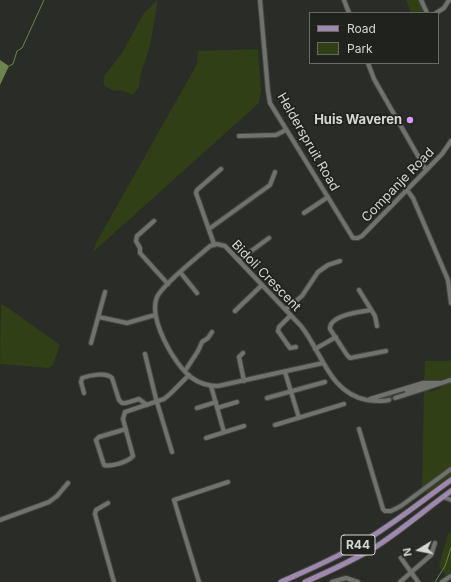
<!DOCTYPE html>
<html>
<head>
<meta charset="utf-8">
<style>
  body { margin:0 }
  #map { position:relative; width:451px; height:582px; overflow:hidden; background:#2a2c27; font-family:Inter,sans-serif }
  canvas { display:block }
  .legend { position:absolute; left:309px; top:12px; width:130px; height:52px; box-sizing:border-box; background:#20221d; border:1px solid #696a66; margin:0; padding:5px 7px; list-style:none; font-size:12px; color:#d6d7d4 }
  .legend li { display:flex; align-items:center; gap:8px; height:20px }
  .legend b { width:20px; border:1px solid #696a66 }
  .north { position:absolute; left:399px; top:530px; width:40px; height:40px; -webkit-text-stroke:3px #20221d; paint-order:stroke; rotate:260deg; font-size:11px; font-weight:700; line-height:16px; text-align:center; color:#d6d7d4 }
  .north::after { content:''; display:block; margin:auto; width:14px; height:18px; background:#d6d7d4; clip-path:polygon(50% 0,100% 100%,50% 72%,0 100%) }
</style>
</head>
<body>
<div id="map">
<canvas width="451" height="582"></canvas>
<ul class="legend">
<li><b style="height:5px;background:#9e88ad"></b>Road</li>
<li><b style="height:11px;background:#303f16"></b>Park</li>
</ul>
<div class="north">N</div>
</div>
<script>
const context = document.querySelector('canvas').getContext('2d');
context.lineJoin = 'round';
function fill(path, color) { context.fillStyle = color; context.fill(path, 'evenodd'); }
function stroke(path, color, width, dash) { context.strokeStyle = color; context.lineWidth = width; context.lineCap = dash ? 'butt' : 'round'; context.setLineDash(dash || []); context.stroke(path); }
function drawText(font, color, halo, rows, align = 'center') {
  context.font = font + ' Inter,sans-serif'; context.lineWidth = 3.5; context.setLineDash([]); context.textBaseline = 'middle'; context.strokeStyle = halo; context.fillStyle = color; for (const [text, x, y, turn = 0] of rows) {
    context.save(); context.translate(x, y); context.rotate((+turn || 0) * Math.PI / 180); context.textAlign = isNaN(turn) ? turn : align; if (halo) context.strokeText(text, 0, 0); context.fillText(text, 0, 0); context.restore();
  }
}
const green = new Path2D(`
  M157 0 156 12 150 45 140 77 139 87 133 95 121 90 114 91 105 86 103 80 105 75 122 53 144 13Z
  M406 0H421L427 13H411Z
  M258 49 261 90 259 103 93 252 96 243 197 64 198 51Z
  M1 305H4L60 345 53 365 49 368 0 364Z
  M451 360V379L440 382H424L425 361H449Z
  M451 382V477L427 494 422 486 424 391 429 390 430 392 441 388 440 385Z
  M451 531V574L447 577 439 566 448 534Z`);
const water = new Path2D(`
  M0 60 9 66 0 85Z`);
const stream = new Path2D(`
  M9 66 13 64 17 51 22 48 28 35 44 0
  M435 582 445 566 451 548`);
const minorTunnel = new Path2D(`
  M388 398 394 396`);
const minor = new Path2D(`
  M260 0 268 91 270 103 353 238H358L362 236 442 154 451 141
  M344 0 349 13
  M421 0 427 13
  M436 13 444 8 449 0
  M368 63 374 79 426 170
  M239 136 276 135 286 130
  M407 190 413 198 448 280 451 303
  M304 213 328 197
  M154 221 137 236 136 241 140 248V253L168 284
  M209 229 270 185 275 172
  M214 244 196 193 197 190 221 169
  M239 260 269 238
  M180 272 197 293
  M359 290 375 316 377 326
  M286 309 302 296 318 272 328 265 340 261
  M371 310C360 312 329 315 330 329L347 355 350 358 386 351
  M235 311 262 285
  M291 315 279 327 278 331 290 348 296 347
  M99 317 127 323 155 315
  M91 343 105 292
  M315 349 336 337
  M243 353 239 357 244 381
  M145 354 156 399 172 452
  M323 363 218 386C208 386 199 383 192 378 174 365 148 318 157 297 164 283 198 257 210 246L217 244 225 246 301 326C322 352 329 393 367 400 374 401 382 402 389 400
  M185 371 198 351 202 342 208 338 212 332
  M285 372 299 418
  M211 386 224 432
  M407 391 429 385
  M84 393 81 382 82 378C90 375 106 372 112 378L119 400 122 403H126L139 399 147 405
  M267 398 325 382
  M395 398 451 380
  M370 399 423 383H442
  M197 408 216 402
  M217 408 237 402
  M275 425 344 404
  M126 429 99 437 96 440 104 465C111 467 128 462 133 456L123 419 125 412 164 399 170 394 189 375
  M359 429 383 509 385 511H391L401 506 451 469
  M206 438 244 426
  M443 497 451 500
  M108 503 96 510 95 514 114 582
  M0 520 49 502 57 496 68 483
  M401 558 418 582
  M199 582 174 500 228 482
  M332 582 346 578 358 582
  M400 582 431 555 435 543
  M442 582 451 576`);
const major = new Path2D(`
  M281 582C310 569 339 557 366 540 396 522 423 500 451 480
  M305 582C330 571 354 560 377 546 403 529 426 509 451 491`);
const markers = [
  [410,120,4,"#d49cfc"]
];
const shields = [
  [358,545,34]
];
const shieldNames = [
  ["R44",358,545]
];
const poiNames = [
  ["Huis Waveren",402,120]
];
const streetNames = [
  ["Helderspruit Road",308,142,60],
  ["Companje Road",398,185,-46],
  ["Bidoli Crescent",266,276,46]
];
fill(green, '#303f16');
fill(water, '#6e834d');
stroke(stream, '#6e834d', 1);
stroke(minorTunnel, '#444641', 4, [4, 2]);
stroke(minor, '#454743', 6);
stroke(major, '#454743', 7);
stroke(minor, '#70736d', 4);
stroke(major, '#9e88ad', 5);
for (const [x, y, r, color] of markers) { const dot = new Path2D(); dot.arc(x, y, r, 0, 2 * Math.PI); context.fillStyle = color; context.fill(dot); stroke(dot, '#20221d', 1.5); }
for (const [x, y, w] of shields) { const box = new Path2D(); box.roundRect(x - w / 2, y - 10, w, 20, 3); context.fillStyle = '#20221d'; context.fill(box); stroke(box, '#d6d7d4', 1); }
drawText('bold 12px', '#d6d7d4', null, shieldNames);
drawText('bold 13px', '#d6d7d4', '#20221d', poiNames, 'right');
drawText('13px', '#d6d7d4', '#20221d', streetNames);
</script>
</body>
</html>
